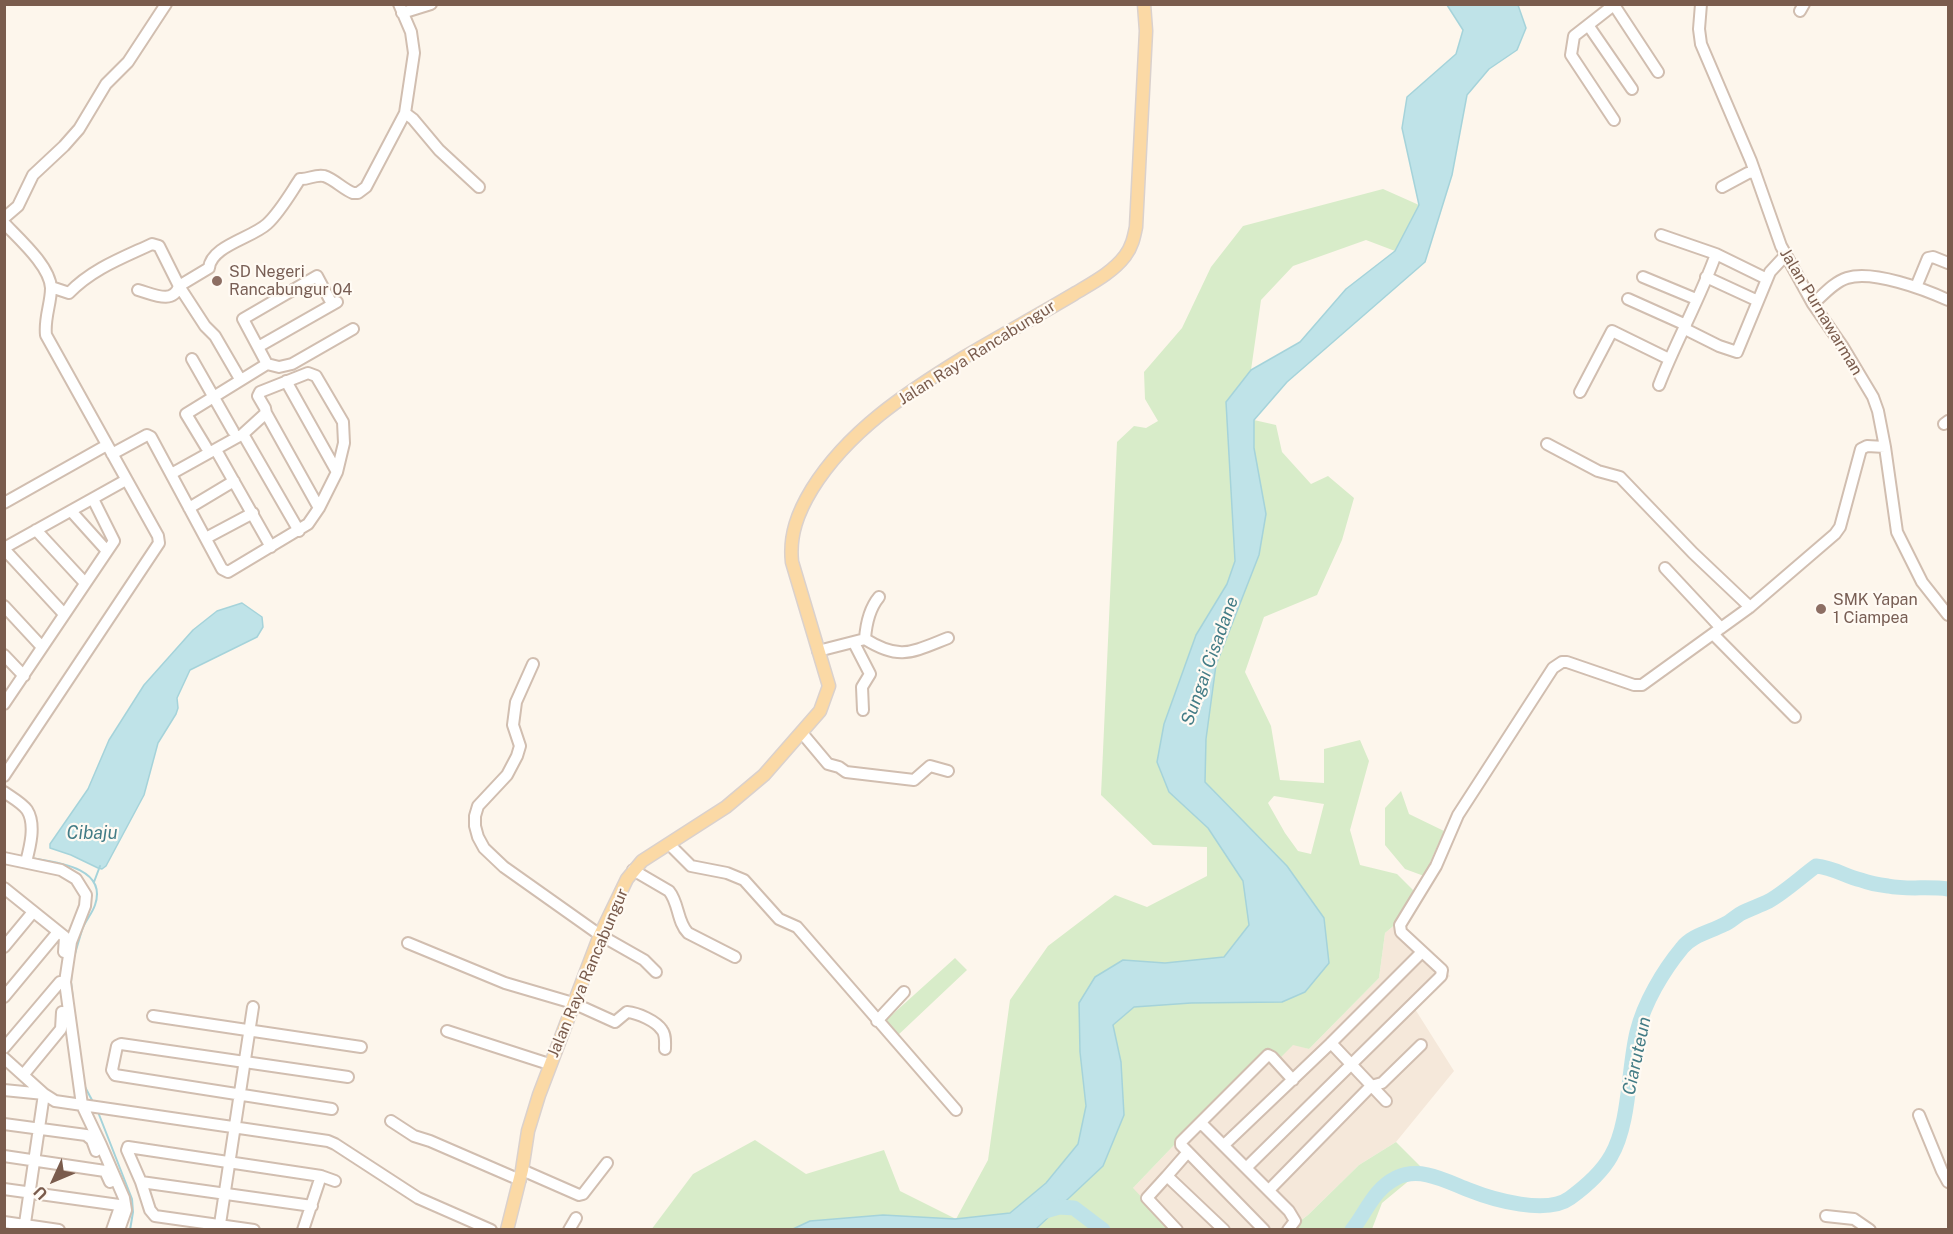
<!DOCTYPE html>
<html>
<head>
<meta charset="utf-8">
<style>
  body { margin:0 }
  #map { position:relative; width:1953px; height:1234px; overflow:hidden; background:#fdf6ec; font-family:"Public Sans",sans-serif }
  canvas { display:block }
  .frame { position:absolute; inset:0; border:6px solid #7a5c4d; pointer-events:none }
  .north { position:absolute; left:24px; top:1150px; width:60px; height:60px; -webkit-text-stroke:4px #fffaf3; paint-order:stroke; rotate:226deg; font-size:16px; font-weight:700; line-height:24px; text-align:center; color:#7a5c4d }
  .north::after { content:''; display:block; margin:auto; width:21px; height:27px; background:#7a5c4d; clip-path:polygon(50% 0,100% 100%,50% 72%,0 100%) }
</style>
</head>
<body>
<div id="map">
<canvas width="1953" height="1234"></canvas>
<div class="frame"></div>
<div class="north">U</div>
</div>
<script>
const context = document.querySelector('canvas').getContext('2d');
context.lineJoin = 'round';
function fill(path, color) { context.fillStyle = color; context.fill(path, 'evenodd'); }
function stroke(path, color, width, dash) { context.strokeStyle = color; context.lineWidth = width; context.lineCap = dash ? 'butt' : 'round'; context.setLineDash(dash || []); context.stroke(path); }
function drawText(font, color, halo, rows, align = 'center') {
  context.font = font + ' "Public Sans",sans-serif'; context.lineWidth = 4.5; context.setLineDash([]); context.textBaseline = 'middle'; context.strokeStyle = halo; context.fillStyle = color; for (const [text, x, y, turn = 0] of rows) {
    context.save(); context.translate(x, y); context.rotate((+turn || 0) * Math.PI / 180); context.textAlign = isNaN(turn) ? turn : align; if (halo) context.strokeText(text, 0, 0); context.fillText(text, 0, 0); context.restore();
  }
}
const residential = new Path2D(`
  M1397 923 1450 976 1415 1009 1454 1071 1396 1142 1359 1165 1308 1215 1288 1229H1171L1132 1189 1266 1049 1293 1044 1309 1049 1379 978 1385 933Z`);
const green = new Path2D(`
  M1383 189 1419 205 1395 251 1366 240 1293 266 1261 300 1251 370 1226 402 1235 560 1227 584 1196 635 1164 724 1169 792 1208 828 1243 881 1249 925 1224 957 1165 963 1124 960 1079 1003 1080 1052 1086 1106 1078 1144 1046 1183 1010 1213 955 1219 883 1215 810 1221 793 1230H651L693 1174 755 1140 806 1174 884 1150 900 1191 956 1219 988 1160 1010 1000 1048 946 1115 895 1147 907 1207 876V847L1153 845 1101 795 1117 442 1134 426 1146 428 1158 421 1145 399 1144 372 1182 328 1211 267 1243 226Z
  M1254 420 1276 425 1282 452 1311 484 1328 476 1354 498 1342 540 1317 595 1264 617 1245 672 1271 726 1280 780 1324 783V749L1360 740 1369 761 1350 830 1360 865 1397 874 1416 893 1409 913 1385 933 1379 978 1309 1049 1293 1045 1279 1059 1266 1049 1133 1188 1171 1229 1036 1230 1103 1166 1124 1115 1121 1062 1113 1025 1134 1007 1191 1003 1329 963 1324 918 1287 866 1205 782 1206 739 1216 665 1259 555 1266 514 1254 448ZM1274 796 1324 804 1311 854 1298 851 1285 833 1268 803Z
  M1401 791 1409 814 1444 831 1424 876 1405 869 1385 845V808Z
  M955 958 967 970 896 1037 884 1022Z
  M1396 1142 1423 1169 1382 1203 1372 1229 1288 1230 1308 1215 1359 1165Z`);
const water = new Path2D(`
  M1447 5H1518L1526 28 1517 50 1489 69 1467 95 1452 175 1425 262 1287 382 1254 420V448L1266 514 1259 555 1216 665 1206 739 1205 782 1287 866 1324 918 1329 963 1305 992 1282 1002 1191 1003 1134 1007 1113 1025 1121 1062 1124 1115 1103 1166 1036 1229H793L810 1221 883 1215 955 1219 1010 1213 1046 1183 1078 1144 1086 1106 1080 1052 1079 1003 1095 977 1123 960 1165 963 1224 957 1249 925 1243 881 1208 828 1169 792 1157 762 1164 724 1196 635 1227 584 1235 561 1226 402 1251 370 1300 342 1346 289 1395 251 1419 205 1402 128 1407 97 1456 54 1463 30Z
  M242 603 262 617 263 627 257 637 190 670 177 698 178 708 176 714 158 743 144 795 106 866 102 869 98 868 71 855 50 848V844L88 789 109 740 144 685 193 630 217 611Z`);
const stream = new Path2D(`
  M31 858C55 862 108 867 95 905 92 914 85 921 82 930 79 940 76 950 73 961
  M94 882 100 866
  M72 969 71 982 73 999
  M84 1085 93 1102
  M98 1112 132 1199 133 1212 130 1230`);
const river = new Path2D(`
  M1042 1212 1059 1207 1074 1208 1103 1230
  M1352 1230C1367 1211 1373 1190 1396 1178 1420 1166 1446 1181 1469 1190 1494 1200 1547 1215 1570 1198 1585 1187 1602 1172 1611 1156 1630 1124 1628 1069 1637 1032 1644 1003 1663 971 1682 948 1692 935 1710 932 1725 924 1730 922 1735 917 1740 914 1749 909 1759 906 1769 901 1785 892 1801 877 1816 866 1835 868 1844 876 1861 880 1869 883 1879 885 1888 886 1908 890 1928 886 1948 889`);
const minor = new Path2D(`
  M1701 4 1699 29 1701 44 1751 161 1781 246 1813 304 1843 347 1873 397 1878 411 1885 447 1897 532 1922 582 1948 615
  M1614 5 1658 72
  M1800 11 1804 4
  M402 13 431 4
  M1588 25 1632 89
  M405 113 413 119 439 150 479 187
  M1614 120 1571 55 1574 36 1615 4
  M1722 187 1748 173 1755 172
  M4 218 18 206 33 175 64 146 79 129 106 84 128 62 166 4
  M4 223C19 239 50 266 51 288 51 304 44 318 46 335L158 536 159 543 4 776
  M1661 235 1716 254
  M1643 277 1696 299
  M1706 277 1758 301
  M179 286 205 326 215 336 240 379
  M51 287 69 293C92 269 122 258 152 244L159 246 179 286 209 268C211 246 252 238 267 224 280 212 290 194 300 179 308 180 315 174 324 176 334 179 343 189 353 193H358L366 187 405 113 414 53 411 32 399 4
  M1916 287 1928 258 1933 257 1948 263
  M138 290C153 294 173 305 179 286
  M1628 299 1686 325
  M1813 304C1823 295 1834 282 1847 278 1873 270 1924 289 1948 300
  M1685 329 1719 346 1737 352 1770 272 1783 258 1789 261
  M258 347 337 302
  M192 359 233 431
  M267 364 243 319 317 276 332 304
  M286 381 337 472
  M1659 385C1676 341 1700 299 1716 254L1767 279
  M1580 392 1612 331 1669 359
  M1944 424 1948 421
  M243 434 299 531
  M1547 444 1598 471 1620 477 1693 553 1750 607
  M206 447 186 414 267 364 279 367 292 364 353 329
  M216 450 271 547
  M112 454 147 435 151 437 222 569 228 572 308 524 319 508 337 472 344 443 343 422 316 376 308 373 260 392 258 396 265 408 266 413 319 508
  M171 474 243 434 266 413
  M4 503 107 445
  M189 508 234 481
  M71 511 107 551
  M36 530 85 583
  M206 538 253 513
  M4 548 126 480
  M4 549 64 614
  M1665 568 1721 628
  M4 606 42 647
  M1713 634 1795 717
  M865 639C866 625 869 609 879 597
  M854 643 870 674 862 687 863 710
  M818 651 865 639C900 661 912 652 948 638
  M4 655 24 676
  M533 664 516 702 513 725 520 746 517 756 507 775 478 806 475 816V826L478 837 484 848 504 867 600 935 644 960 656 972
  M4 704 114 541 93 499
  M802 733 828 764 839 767 846 772 914 780 930 766 948 771
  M4 792C11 797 22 803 27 810 36 824 30 847 26 862
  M669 844 691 866 727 873 744 880 779 919 797 927 956 1110
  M4 858 61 870 76 879 86 895 85 906 71 942 65 982 82 1105 101 1145 124 1198 126 1210 119 1230
  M633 870 669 891C679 903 677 922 688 933L735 957
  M4 888 65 937 64 952
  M408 943 505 983 573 1003 615 1022 627 1012C638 1013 656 1021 662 1030 666 1035 665 1043 665 1049
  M4 947 33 912
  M4 997 58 932
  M153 1016 361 1047
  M877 1021 904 992
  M447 1031 549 1064
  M1331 1043 1386 1101
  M4 1048 60 982
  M4 1058 44 1094 55 1101 328 1141 335 1144 418 1198 491 1230
  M24 1074 61 1029 62 1012
  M4 1090 44 1094 24 1230
  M332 1109 115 1075 112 1070 117 1046 121 1044 348 1077
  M1919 1115 1942 1171 1948 1182
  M391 1121 414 1136 430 1141 520 1180
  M4 1124 86 1135 92 1140 96 1151
  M1199 1124 1268 1055 1272 1057 1293 1080
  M1224 1145 1331 1043 1422 952
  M1188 1152 1167 1176 1224 1230
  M4 1156 105 1171 110 1182
  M1247 1167 1441 976 1442 970 1401 932 1400 925 1436 866 1458 815 1553 668 1562 662H1567L1634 685H1642L1750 607 1835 534 1840 527 1861 449 1867 446 1885 447
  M522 1170 579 1195 583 1194 607 1163
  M1167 1176 1147 1198 1177 1230
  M141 1182 312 1206
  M4 1189 119 1205V1210L112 1230
  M1269 1190 1371 1086 1382 1083 1421 1045
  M1826 1216 1854 1219 1870 1230
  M4 1222 59 1230
  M220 1224 253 1007
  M254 1230 155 1216 150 1210 141 1182 127 1150 128 1147 321 1176 335 1181
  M303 1230 321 1176
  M569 1230 576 1218
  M1264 1230 1181 1145V1142L1199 1124 1204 1126 1289 1211 1295 1221 1288 1230`);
const major = new Path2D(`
  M507 1230 522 1170 528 1131 539 1095 600 935 627 879 642 861 726 807 764 775 820 711 829 686 792 562C789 535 798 512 812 489 848 431 906 393 963 358 1000 336 1037 316 1074 294 1092 283 1112 273 1125 256 1132 247 1134 237 1136 227L1146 31 1144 4`);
const markers = [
  [217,281,6,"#8d6e63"],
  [1821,609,6,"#8d6e63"]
];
const educationNames = [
  ["SD Negeri",229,272],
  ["Rancabungur 04",229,290],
  ["SMK Yapan",1833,600],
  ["1 Ciampea",1833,618]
];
const streetNames = [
  ["Jalan Purnawarman",1821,312,59],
  ["Jalan Raya Rancabungur",977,353,-32],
  ["Jalan Raya Rancabungur",588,973,-67]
];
const waterNames = [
  ["Sungai Cisadane",1210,661,-70],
  ["Cibaju",92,833],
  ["Ciaruteun",1637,1056,-78]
];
fill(residential, '#f5e8da');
fill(green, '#d8ecc9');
fill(water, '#bfe3e8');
stroke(water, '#a5d3da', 1.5);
stroke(stream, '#a5d3da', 2);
stroke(river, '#bfe3e8', 15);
stroke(minor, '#d1beb0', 14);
stroke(major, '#dad1cd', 15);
stroke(minor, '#fff', 10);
stroke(major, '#fbd9a5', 12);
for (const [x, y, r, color] of markers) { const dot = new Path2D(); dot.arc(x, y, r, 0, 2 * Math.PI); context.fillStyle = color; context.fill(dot); stroke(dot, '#fffaf3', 2); }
drawText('16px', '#785e54', '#fffaf3', educationNames, 'left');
drawText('16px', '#7a5c4d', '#fffaf3', streetNames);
drawText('italic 18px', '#437c86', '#fffaf3', waterNames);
</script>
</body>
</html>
